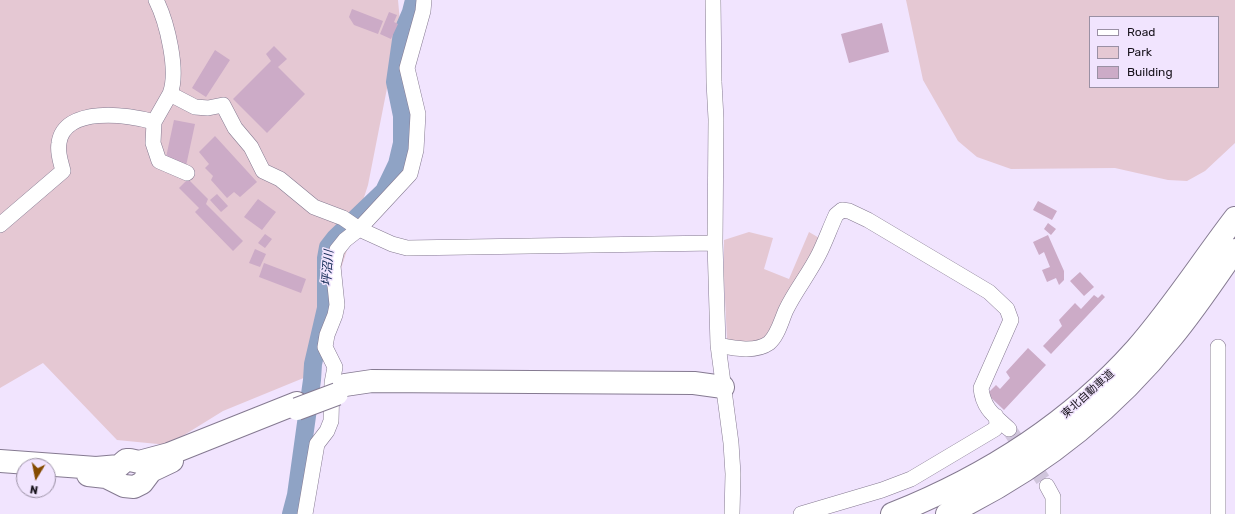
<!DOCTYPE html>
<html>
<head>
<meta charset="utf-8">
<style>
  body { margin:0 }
  #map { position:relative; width:1235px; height:514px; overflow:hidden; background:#f1e4fe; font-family:Rubik,sans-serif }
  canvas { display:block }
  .legend { position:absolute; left:1089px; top:16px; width:130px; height:72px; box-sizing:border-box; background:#f1e4fe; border:1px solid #9a90a4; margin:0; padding:5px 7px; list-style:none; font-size:12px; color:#18131c }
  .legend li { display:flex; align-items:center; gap:8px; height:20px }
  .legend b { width:20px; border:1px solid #9a90a4 }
  .north { position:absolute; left:16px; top:458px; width:40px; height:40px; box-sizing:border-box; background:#f1e4fe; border:1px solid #9a90a4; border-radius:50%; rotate:190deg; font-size:11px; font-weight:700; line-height:16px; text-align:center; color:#18131c }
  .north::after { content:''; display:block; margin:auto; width:14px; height:18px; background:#854b00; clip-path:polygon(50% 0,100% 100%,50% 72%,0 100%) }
</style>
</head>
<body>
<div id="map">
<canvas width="1235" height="514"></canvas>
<ul class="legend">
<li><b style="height:5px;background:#fff"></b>Road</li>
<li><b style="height:11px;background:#e5c8d3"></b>Park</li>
<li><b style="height:11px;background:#ccabc7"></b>Building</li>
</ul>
<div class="north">N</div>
</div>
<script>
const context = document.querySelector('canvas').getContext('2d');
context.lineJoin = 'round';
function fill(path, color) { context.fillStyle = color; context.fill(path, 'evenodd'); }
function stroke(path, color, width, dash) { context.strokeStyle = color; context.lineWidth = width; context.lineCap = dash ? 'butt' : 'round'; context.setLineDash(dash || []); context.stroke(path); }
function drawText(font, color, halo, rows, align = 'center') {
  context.font = font + ' Rubik,"Noto Sans JP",sans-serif'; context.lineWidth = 3; context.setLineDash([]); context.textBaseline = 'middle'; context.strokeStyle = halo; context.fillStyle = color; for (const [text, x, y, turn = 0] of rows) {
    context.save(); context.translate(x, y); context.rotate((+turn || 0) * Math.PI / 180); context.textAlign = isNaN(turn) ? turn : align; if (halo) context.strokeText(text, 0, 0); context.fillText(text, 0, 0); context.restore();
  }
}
const green = new Path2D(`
  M0 0H398L400 22 368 185 306 377 223 411 168 445 117 440 43 363 0 388Z
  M906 0H1235V143L1205 171 1187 181 1168 180 1115 168 1011 169 977 157 958 141 923 80ZM1090 17H1218V87H1090Z
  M749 232 773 238 764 269 789 279 809 232 821 239 770 334 761 341 740 343 727 339 724 277V240Z`);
const river = new Path2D(`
  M291 514 296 495 312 380 313 364 326 308V258L328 247 335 238 384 191 397 164 402 143V116L395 82 402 33 411 12 414 0`);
const building = new Path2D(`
  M352 9 383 21 378 34 354 25 349 17Z
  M389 12 397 15 394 22 398 24 391 39 380 34Z
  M882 23 889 52 849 63 841 34Z
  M274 46 287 59 278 67 305 94 267 133 233 99 271 61 266 54Z
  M215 50 230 60 206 97 192 88Z
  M174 120 195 124 186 166 165 162Z
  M215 136 257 182 240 197 234 192 227 198 211 180 213 176 205 168 209 164 199 152Z
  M188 179 208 199 206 204 243 241 233 251 195 212 199 208 179 188Z
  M217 194 228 206 221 212 210 200Z
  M258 199 276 212 262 230 244 217Z
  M1038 201 1057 211 1052 220 1033 210Z
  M1048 223 1056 229 1051 235 1044 229Z
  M265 234 272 239 265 248 258 243Z
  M1048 235 1064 271V280L1059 285 1056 278 1047 282 1042 270 1050 267 1044 252 1039 255 1033 242Z
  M255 249 266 254 260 267 249 263Z
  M264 263 306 279 301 293 259 277Z
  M1080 272 1094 287 1084 296 1070 281Z
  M1102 294 1105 297 1051 354 1043 346 1062 326 1059 320 1075 303 1081 309 1094 295 1098 298Z
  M1028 348 1046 365 1004 410 987 394 996 385 1000 389 1010 378 1006 372Z`);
const minorTunnel = new Path2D(`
  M1009 429 1047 486`);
const minor = new Path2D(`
  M156 0C167 22 179 71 170 94L195 107 208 108 223 105 235 128 251 147 263 171 280 179 314 207 343 218 359 229 392 244 407 248 715 243
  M713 0 714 82 716 119 715 243 718 345 731 443 733 474 732 514
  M154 122 153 143 159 161 187 173
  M0 225 63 171C61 162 57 153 59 143 64 106 128 114 154 122L170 94
  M718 345C733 348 755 353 769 343 778 335 781 321 786 310 795 291 809 274 819 254 825 242 830 228 836 215L842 210 849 211 868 220 989 292 1007 309 1011 320 981 388C983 409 995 416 1009 429
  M1218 347V514
  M1047 486 1053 497V514
  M305 514 317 444 327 431 331 421 332 383 335 367 325 347 327 335 335 315 337 305 333 266 337 250 345 240 359 229 410 174 416 150 418 114 407 68 423 11 424 0
  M801 514 882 490 911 479 995 429 997 424 996 416`);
const highway = new Path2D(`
  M337 388 345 385 372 381 694 383 723 387
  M0 461 96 468 119 466 126 460H130L139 462 169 454 297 403
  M88 475 106 477 124 486 134 487 142 483 151 471 172 461
  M892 514C985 477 1069 424 1136 349 1172 308 1202 261 1235 218
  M947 514C1037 471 1110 414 1172 337 1195 309 1215 279 1235 250`);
const highwayBridge = new Path2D(`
  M297 409 337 394`);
const streetNames = [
  ["東北自動車道",1088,394,-42]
];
const waterNames = [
  ["坪沼川",328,268,-86]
];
fill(green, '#e5c8d3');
stroke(river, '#8fa3c5', 18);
fill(building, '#ccabc7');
stroke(minorTunnel, '#d0c5dc', 15, [15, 8]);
stroke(minor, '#857a91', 16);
stroke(highway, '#857a91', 24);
stroke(minor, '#fff', 15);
stroke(highway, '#fff', 22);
stroke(highwayBridge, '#857a91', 24, []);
stroke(highwayBridge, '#fff', 22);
drawText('11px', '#18131c', '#f1e4fe', streetNames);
drawText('italic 12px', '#102852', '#f1e4fe', waterNames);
</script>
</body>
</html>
